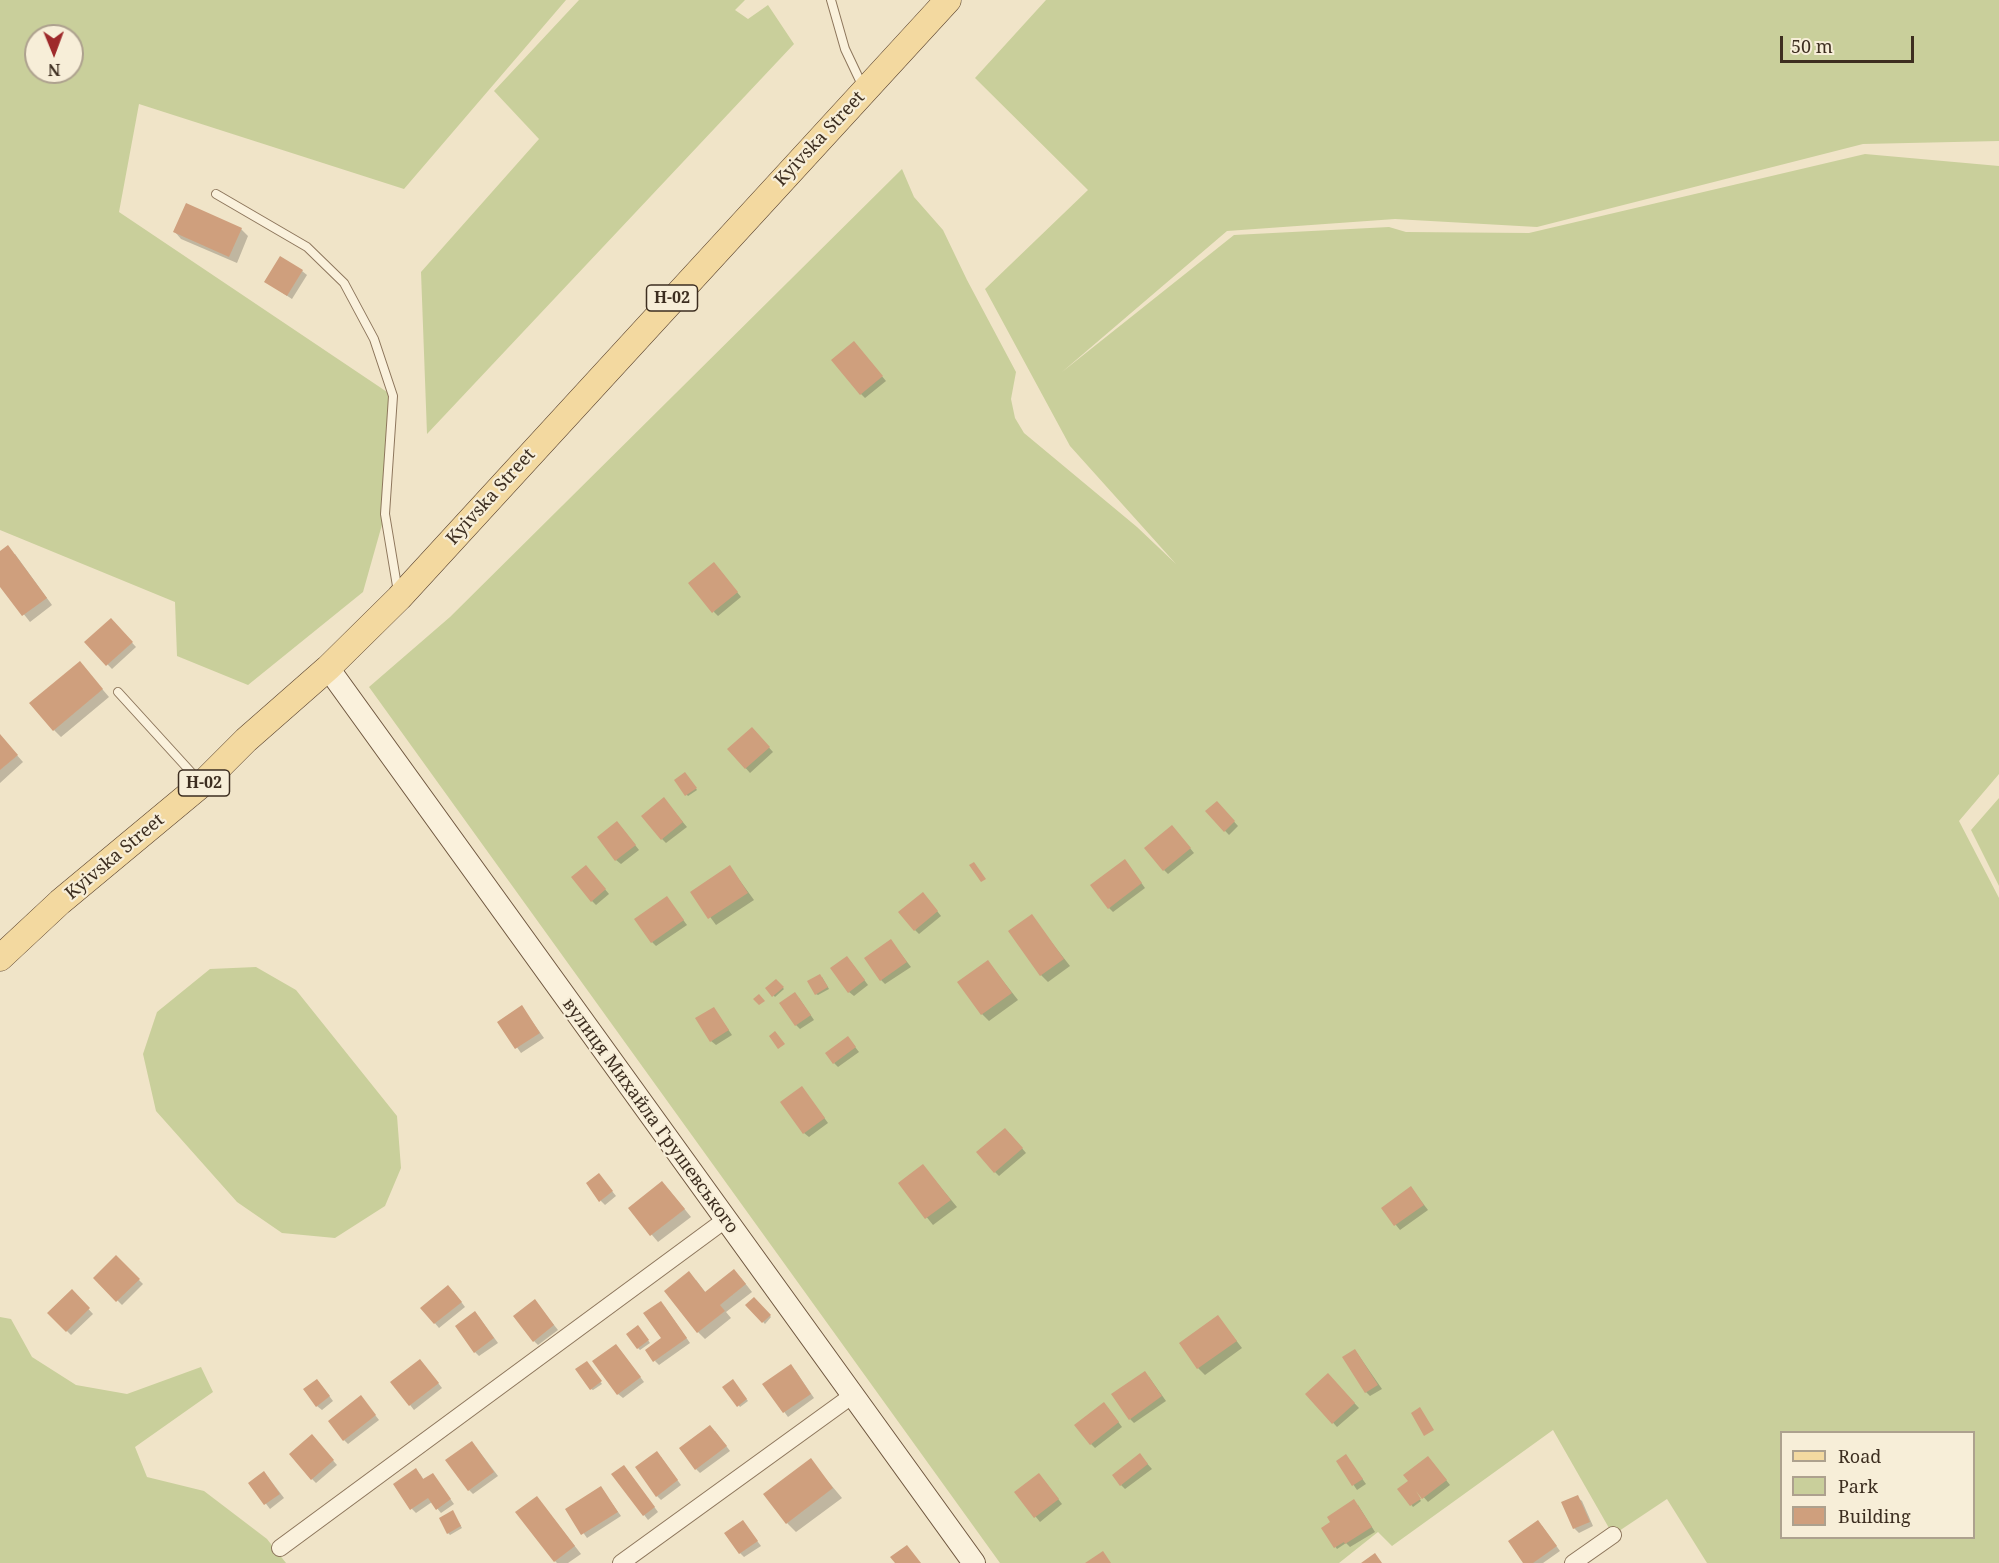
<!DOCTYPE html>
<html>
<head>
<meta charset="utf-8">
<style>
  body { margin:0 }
  #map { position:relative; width:1999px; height:1563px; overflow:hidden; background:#f0e4c8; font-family:"Noto Serif",serif }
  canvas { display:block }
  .legend { position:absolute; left:1780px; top:1431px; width:195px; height:108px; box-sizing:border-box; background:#f7eed8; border:2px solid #ada18e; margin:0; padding:8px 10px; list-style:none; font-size:18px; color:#3d2e20 }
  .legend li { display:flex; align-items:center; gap:12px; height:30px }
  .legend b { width:30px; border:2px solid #ada18e }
  .north { position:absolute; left:24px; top:24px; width:60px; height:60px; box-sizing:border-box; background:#f7eed8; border:2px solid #ada18e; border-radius:50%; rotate:179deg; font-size:16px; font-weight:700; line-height:24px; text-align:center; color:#3d2e20 }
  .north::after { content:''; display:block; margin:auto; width:21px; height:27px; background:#9e2a2b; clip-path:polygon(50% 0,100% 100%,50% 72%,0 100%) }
  .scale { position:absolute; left:1780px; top:36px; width:134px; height:27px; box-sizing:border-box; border:3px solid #3d2e20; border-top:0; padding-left:8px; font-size:18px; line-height:21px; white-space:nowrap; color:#3d2e20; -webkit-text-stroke:4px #f7eed8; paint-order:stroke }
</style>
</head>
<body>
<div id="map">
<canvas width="1999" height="1563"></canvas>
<ul class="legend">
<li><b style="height:8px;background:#f3d9a0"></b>Road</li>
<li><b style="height:16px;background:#c9cf9b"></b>Park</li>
<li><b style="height:16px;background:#cf9f7d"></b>Building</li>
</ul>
<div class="north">N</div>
<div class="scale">50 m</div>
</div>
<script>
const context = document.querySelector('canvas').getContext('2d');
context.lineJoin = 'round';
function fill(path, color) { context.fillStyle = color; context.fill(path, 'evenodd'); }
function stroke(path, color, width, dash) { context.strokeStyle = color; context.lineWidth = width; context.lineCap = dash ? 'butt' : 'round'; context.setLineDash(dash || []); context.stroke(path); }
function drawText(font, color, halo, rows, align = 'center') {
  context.font = font + ' "Noto Serif",serif'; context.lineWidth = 4.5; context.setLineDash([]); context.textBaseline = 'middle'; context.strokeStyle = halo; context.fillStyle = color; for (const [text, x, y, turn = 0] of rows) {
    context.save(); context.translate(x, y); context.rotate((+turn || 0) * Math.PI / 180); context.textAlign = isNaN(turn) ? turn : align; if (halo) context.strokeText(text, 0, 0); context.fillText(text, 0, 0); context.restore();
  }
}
const green = new Path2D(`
  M0 0H566L404 189 139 104 119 212 393 396 385 514 363 592 248 685 177 656 175 602 0 530ZM36 36H72V72H36Z
  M579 0H745L735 10 748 19 768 5 794 44 427 434 421 272 539 139 494 91Z
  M1046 0H1999V141L1863 144 1537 227 1395 219 1227 231 1062 372 1234 235 1389 227 1406 232 1529 233 1865 154 1999 166V774L1959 821 1999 898V1563H1707L1667 1499 1613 1535 1553 1430 1392 1546 1378 1532 1339 1563H1000L369 687 450 617 902 169 914 197 943 230 967 280 1016 372 1011 399 1015 418 1024 433 1137 527 1176 564 1070 446 985 289 1088 190 975 78ZM1782 1432H1974V1538H1782Z
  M1999 798V886L1971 830Z
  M256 967 296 990 397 1116 401 1168 385 1206 335 1238 282 1233 237 1202 156 1111 143 1054 157 1012 210 969Z
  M0 1317 11 1319 32 1357 76 1385 127 1394 201 1367 213 1392 135 1447 147 1477 204 1491 267 1539 286 1563H0Z`);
const shadow = new Path2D(`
  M241 229 248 236 237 263 181 239 175 232Z
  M302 271 307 275 292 299 266 282Z
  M858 348 886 381 865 398 861 394Z
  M0 553 15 554 52 605 30 622 0 584Z
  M718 568 741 597 718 616 714 612Z
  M111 620 136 647 112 669 86 642Z
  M86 670 109 697 61 737 54 730Z
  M756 733 773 752 750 773 729 749Z
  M0 736 23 762 0 783Z
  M686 775 697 790 688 796 687 795Z
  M1217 803 1238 826 1229 835 1207 812Z
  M668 804 687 827 666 843 662 839Z
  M621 827 639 850 621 864 616 860Z
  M1176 831 1194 853 1168 874 1164 870Z
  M1129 866 1145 888 1113 912 1109 908Z
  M730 867 754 900 716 925 692 892Z
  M590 871 609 894 596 905 592 901Z
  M667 898 687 925 656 946 652 942Z
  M927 898 941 916 919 934 915 930Z
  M1031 916 1070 966 1048 982 1041 975Z
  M891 941 911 967 885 984 881 980Z
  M851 962 868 985 854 996 849 992Z
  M988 962 1018 1000 989 1021 982 1014Z
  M822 977 829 989 818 995 816 994Z
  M776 981 784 989 775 997 767 988Z
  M799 998 814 1020 800 1029 796 1025Z
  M522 1007 544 1038 521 1053 499 1022Z
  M714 1009 732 1035 716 1045 711 1041Z
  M852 1043 859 1052 838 1067 834 1063Z
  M806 1093 828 1123 809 1137 804 1133Z
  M1010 1134 1026 1153 999 1176 995 1172Z
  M923 1166 957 1207 933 1225 900 1184Z
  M599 1175 616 1196 605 1205 601 1201Z
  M669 1190 691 1217 658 1242 630 1209Z
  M1415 1193 1428 1210 1400 1230 1383 1209Z
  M116 1257 143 1284 122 1305 95 1278Z
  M741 1278 752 1292 726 1312 731 1318 705 1339 698 1332 696 1280 706 1293Z
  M72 1291 93 1314 71 1335 49 1313Z
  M453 1291 465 1307 439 1328 422 1308Z
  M754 1299 771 1317 765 1324 747 1305Z
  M539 1306 558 1330 538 1345 534 1341Z
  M665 1307 690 1343 659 1365 655 1361 663 1339Z
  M479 1317 498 1343 479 1356 475 1352Z
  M1218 1317 1242 1348 1205 1375 1198 1368Z
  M640 1329 650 1343 640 1350 638 1348Z
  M620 1350 644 1382 623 1398 618 1394Z
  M1355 1350 1382 1389 1370 1396 1366 1392Z
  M424 1365 442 1388 414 1410 392 1382Z
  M588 1365 602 1384 593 1390 591 1389Z
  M795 1370 814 1398 788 1417 764 1384Z
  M1328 1375 1359 1408 1337 1427 1307 1394Z
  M1149 1377 1166 1401 1134 1423 1130 1419Z
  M734 1383 748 1401 740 1407 724 1387Z
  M321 1385 333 1401 322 1410 317 1406Z
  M365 1402 379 1420 348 1444 344 1440Z
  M1108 1408 1122 1427 1095 1448 1091 1444Z
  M715 1431 730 1451 700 1473 696 1469Z
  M316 1441 337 1465 316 1483 312 1479Z
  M476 1447 498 1476 473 1494 469 1490Z
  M1346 1456 1366 1484 1357 1490 1338 1462Z
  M661 1457 681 1485 661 1500 657 1496Z
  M810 1460 842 1498 796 1532 787 1523Z
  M1144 1460 1152 1469 1125 1489 1121 1485Z
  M1432 1462 1450 1485 1428 1502 1412 1484 1410 1486 1421 1501 1413 1507 1399 1489Z
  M628 1471 658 1512 648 1520 613 1474Z
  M420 1474 424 1480 433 1475 454 1504 441 1513 432 1502 416 1513 412 1509Z
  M268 1477 284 1498 270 1509 250 1483Z
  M1043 1479 1062 1504 1040 1522 1016 1492Z
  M601 1488 621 1516 587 1538 567 1510Z
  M1577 1497 1582 1501 1593 1526 1579 1533 1574 1528Z
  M543 1505 581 1554 568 1563H557L555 1561Z
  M1358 1505 1375 1532 1350 1547 1346 1543 1337 1549 1323 1529Z
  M454 1514 462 1528 450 1535 448 1533Z
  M743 1522 761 1546 744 1557 740 1553Z
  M1542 1526 1560 1551 1543 1563H1525Z`);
const building = new Path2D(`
  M186 203 242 228 229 257 173 232Z
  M280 256 303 270 287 296 264 282Z
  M854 341 883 376 860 395 831 360Z
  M8 545 47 598 22 616 0 587V551Z
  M714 562 738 592 712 613 688 583Z
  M111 618 133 642 106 666 84 642Z
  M80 661 103 689 53 731 29 703Z
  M752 727 770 747 745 769 727 749Z
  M0 734 18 755 0 770Z
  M685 772 697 788 685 796 674 780Z
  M664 797 683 822 661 840 641 816Z
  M1217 801 1235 821 1224 832 1205 811Z
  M617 821 636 845 615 861 597 837Z
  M1172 825 1191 848 1163 871 1144 848Z
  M1125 859 1142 883 1108 909 1090 885Z
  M974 862 986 879 981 882 969 865Z
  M586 865 606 889 591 902 571 877Z
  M730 865 748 893 708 919 690 892Z
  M923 892 938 911 914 931 898 912Z
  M667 896 684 920 651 943 634 919Z
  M1032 914 1064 959 1040 976 1008 931Z
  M891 939 907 962 880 981 864 958Z
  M847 956 865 980 848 993 830 968Z
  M988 960 1012 993 981 1015 957 982Z
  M820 974 828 987 815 995 807 981Z
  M776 979 784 987 772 997 765 988Z
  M795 992 811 1015 795 1026 779 1003Z
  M759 994 765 1001 759 1005 753 999Z
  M522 1005 540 1033 515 1049 497 1022Z
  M714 1007 729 1030 710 1042 695 1018Z
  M775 1031 785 1044 778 1049 769 1036Z
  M848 1036 856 1047 833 1064 825 1053Z
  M802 1086 825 1118 803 1134 780 1102Z
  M1005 1128 1023 1148 994 1173 976 1152Z
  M923 1164 951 1200 925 1219 898 1183Z
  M599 1173 613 1191 599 1202 586 1183Z
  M662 1181 685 1209 650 1236 628 1208Z
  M1411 1186 1424 1205 1394 1226 1381 1208Z
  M116 1255 140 1279 116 1302 93 1278Z
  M734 1269 746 1284 720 1305 725 1311 697 1333 664 1291 689 1271 705 1292Z
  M448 1285 462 1302 434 1324 420 1308Z
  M72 1289 90 1308 66 1332 47 1313Z
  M754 1297 771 1315 762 1323 745 1305Z
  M535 1299 554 1325 533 1342 513 1316Z
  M661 1301 687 1338 653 1362 645 1350 661 1338 643 1313Z
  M475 1311 494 1338 474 1353 455 1326Z
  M1218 1315 1237 1341 1197 1369 1179 1343Z
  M638 1325 649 1340 637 1349 626 1334Z
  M616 1344 641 1377 617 1395 592 1361Z
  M1355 1349 1378 1385 1365 1393 1342 1357Z
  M420 1359 439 1383 409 1406 390 1382Z
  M587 1361 602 1381 590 1390 575 1369Z
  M791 1364 811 1394 783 1413 762 1384Z
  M1145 1371 1162 1396 1129 1420 1111 1394Z
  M1328 1373 1355 1403 1332 1424 1305 1394Z
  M317 1379 330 1396 316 1407 303 1389Z
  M733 1379 747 1399 737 1407 722 1387Z
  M361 1395 376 1415 343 1441 328 1421Z
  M1104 1402 1119 1422 1090 1445 1074 1425Z
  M1420 1407 1434 1430 1424 1436 1411 1413Z
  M710 1425 727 1446 695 1470 679 1448Z
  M312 1434 334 1460 311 1480 289 1454Z
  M472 1441 494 1472 468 1491 445 1460Z
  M657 1451 678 1480 656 1497 635 1467Z
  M1140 1453 1148 1464 1120 1486 1112 1475Z
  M1346 1454 1363 1479 1352 1486 1336 1461Z
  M1428 1456 1447 1480 1422 1499 1416 1491 1421 1499 1410 1506 1397 1489 1408 1481 1403 1475Z
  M811 1458 833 1488 786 1524 763 1494Z
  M624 1465 655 1507 643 1516 611 1474Z
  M416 1468 423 1479 433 1473 451 1499 436 1510 428 1498 410 1510 393 1484Z
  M264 1471 280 1494 264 1505 248 1483Z
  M1039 1473 1059 1499 1034 1518 1014 1492Z
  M601 1486 618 1512 581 1535 565 1509Z
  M1578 1495 1590 1522 1573 1529 1561 1502Z
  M537 1496 575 1546 554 1562 515 1512Z
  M1354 1499 1372 1527 1345 1544 1344 1542 1334 1548 1321 1528 1330 1522 1327 1517Z
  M453 1510 461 1526 447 1534 439 1518Z
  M743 1520 758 1541 739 1554 724 1533Z
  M1538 1520 1557 1546 1533 1563H1523L1508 1541Z
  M907 1545 921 1563H895L890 1557Z
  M1103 1551 1111 1563H1085Z
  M1375 1553 1382 1563H1361Z`);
const lane = new Path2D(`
  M831 0 845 49 863 87
  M216 194 307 247 344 283 374 339 393 396 385 514 398 592
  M118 692 200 782`);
const street = new Path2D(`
  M280 1548 725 1220
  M621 1563 853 1395
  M1573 1563 1613 1535`);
const secondary = new Path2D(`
  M328 668 974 1563`);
const primary = new Path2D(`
  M0 958 60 902 202 784 246 740 328 668 399 598 948 0`);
const shields = [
  [672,298,51],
  [204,783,51]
];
const shieldNames = [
  ["Н-02",672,298],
  ["Н-02",204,783]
];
const streetNames = [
  ["Kyivska Street",820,139,-47],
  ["Kyivska Street",491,497,-48],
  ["Kyivska Street",115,857,-40],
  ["вулиця Михайла Грушевського",650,1116,54]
];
fill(green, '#c9cf9b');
fill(shadow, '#0003');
fill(building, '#cf9f7d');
stroke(lane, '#8d765c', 10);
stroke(street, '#8d765c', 18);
stroke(secondary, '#6f573f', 24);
stroke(primary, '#5b4430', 27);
stroke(lane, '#faf1dc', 8);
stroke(street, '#faf1dc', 16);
stroke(secondary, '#faf1dc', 22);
stroke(primary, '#f3d9a0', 26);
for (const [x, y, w] of shields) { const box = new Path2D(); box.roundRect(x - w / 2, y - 13, w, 26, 4.5); context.fillStyle = '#f7eed8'; context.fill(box); stroke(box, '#3d2e20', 1.5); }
drawText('bold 16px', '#3d2e20', null, shieldNames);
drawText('18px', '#3d2e20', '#f7eed8', streetNames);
</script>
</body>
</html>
